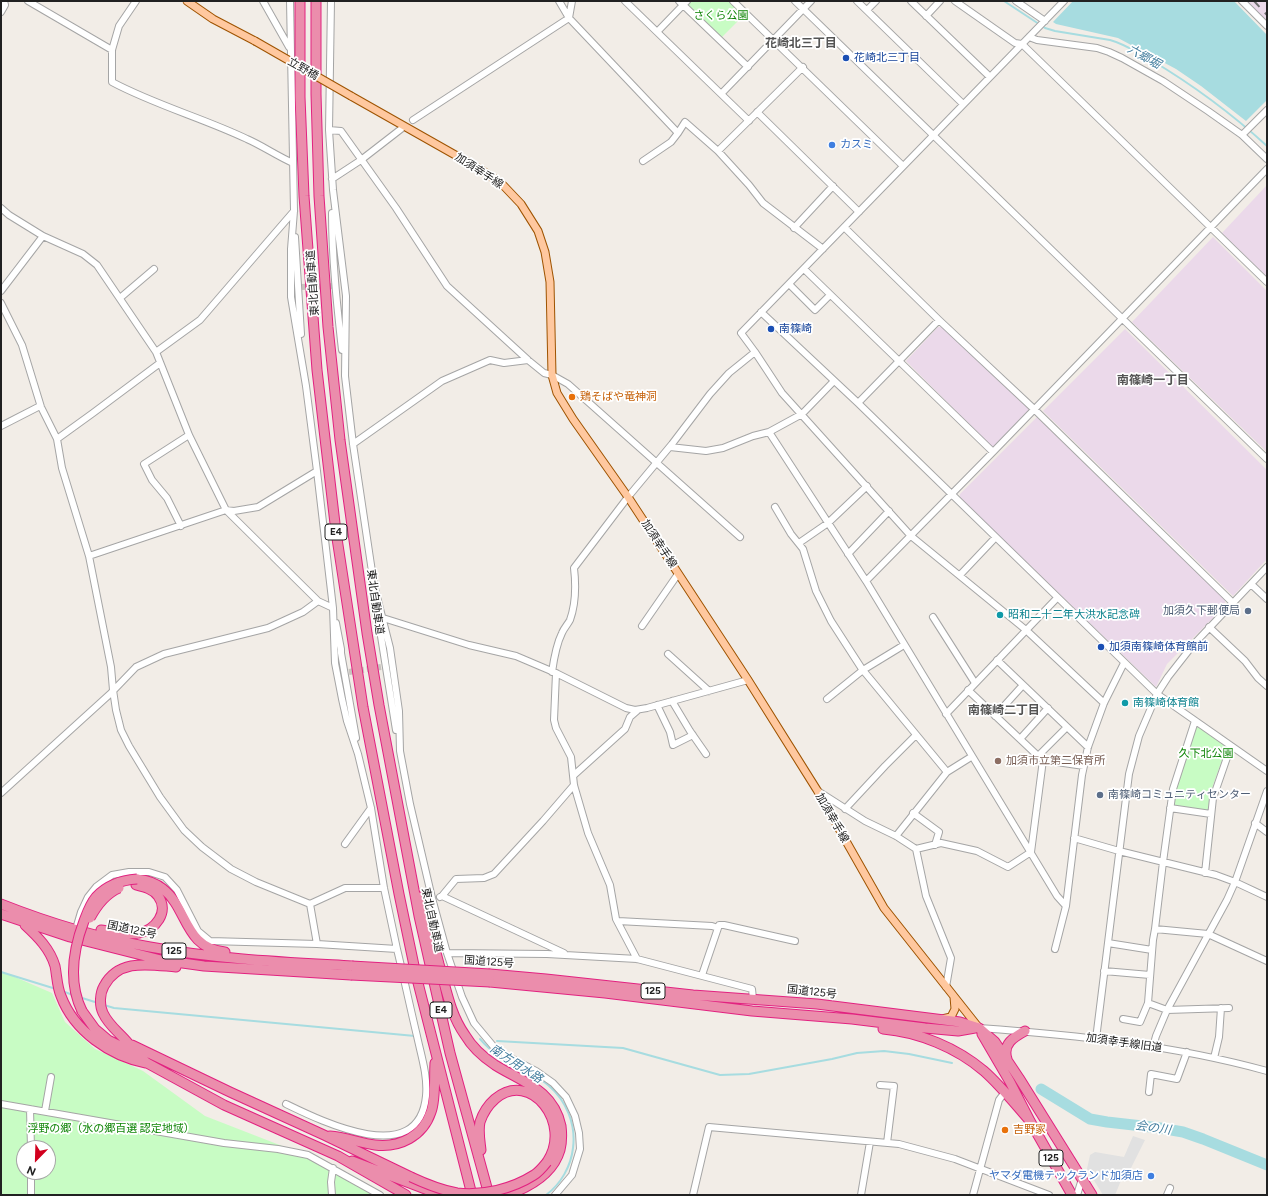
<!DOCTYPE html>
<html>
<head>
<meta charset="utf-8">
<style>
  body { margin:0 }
  #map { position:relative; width:1268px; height:1196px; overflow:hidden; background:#f2ede7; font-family:Figtree,sans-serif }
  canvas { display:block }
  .frame { position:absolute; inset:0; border:2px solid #212121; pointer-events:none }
  .north { position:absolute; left:16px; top:1140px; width:40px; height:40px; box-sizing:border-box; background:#fff; border:1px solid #a6a6a6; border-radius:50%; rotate:203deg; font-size:11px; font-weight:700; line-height:16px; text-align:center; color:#212121 }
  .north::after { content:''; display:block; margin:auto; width:14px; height:18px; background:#d2001e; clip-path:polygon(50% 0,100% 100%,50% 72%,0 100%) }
</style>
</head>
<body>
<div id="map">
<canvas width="1268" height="1196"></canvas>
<div class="frame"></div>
<div class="north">N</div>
</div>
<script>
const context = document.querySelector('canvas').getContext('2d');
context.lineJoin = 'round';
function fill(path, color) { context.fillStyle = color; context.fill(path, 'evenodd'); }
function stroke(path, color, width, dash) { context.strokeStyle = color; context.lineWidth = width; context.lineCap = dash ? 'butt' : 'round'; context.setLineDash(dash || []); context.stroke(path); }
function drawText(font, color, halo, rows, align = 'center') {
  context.font = font + ' Figtree,"Noto Sans JP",sans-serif'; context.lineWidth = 3.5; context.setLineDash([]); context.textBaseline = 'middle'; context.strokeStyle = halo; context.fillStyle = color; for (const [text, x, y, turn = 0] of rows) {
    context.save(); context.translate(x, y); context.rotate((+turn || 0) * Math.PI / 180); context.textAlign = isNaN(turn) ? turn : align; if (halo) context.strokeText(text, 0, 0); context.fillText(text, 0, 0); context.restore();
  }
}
const industrial = new Path2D(`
  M1246 1H1267V22Z
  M1267 185V277L1222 233Z
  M1213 237 1267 291V452L1132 322Z
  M938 327H942L1031 411 994 449 906 361Z
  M1125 329 1267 470V559L1233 596 1043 411Z
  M1037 417 1225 600V606L1167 664 1156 687 960 498V494Z`);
const park = new Path2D(`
  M690 1H730L744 15 721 38 688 6V3Z
  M1199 727 1226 746V749L1213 785 1208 809 1206 811 1173 806 1174 793 1195 728Z
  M1 971 52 993 65 1022 95 1049 143 1071 205 1116 313 1158 375 1195H1ZM24 1148H48V1172H24Z`);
const parking = new Path2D(`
  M1133 1136 1145 1140 1130 1170 1125 1171 1115 1195H1103L1087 1169 1090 1155 1095 1152 1124 1157Z`);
const water = new Path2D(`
  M1073 1H1234L1267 35V100L1246 121 1201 86 1176 69 1118 38 1056 24 1053 22Z`);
const stream = new Path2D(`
  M1004 1 1045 28 1055 31 1110 40C1125 44 1138 53 1151 60 1193 85 1231 113 1267 146
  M1 972 56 989
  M62 991 73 995
  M79 997 98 1003
  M104 1005 114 1008 415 1036
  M480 1039C486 1046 493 1052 501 1057 516 1066 535 1074 548 1085 567 1101 576 1125 573 1148 571 1166 561 1184 546 1195
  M497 1041 623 1048 720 1075 749 1074 832 1059 857 1053 884 1051 909 1054 952 1063`);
const river = new Path2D(`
  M1041 1089 1090 1119 1107 1122 1160 1128 1183 1132 1203 1139 1267 1165`);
const minorTunnel = new Path2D(`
  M301 287 334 286
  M349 672 381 667`);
const minor = new Path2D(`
  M28 1 112 50
  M136 1 119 26 112 50V82C155 105 203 118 247 139 263 146 277 156 293 163
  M263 1 289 47
  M331 1 329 130 333 190 346 296 345 376 353 444 374 585 390 648 399 711 400 751 410 804 432 898 447 953 462 997 474 1023 494 1047 509 1057 536 1071 553 1083 566 1097 575 1116 579 1133 580 1149 572 1175 555 1195
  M559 1 569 18 678 133 685 122 718 151 749 185 763 203 823 249
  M625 1 749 121
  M679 1 748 67
  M733 1 903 166
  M795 1 1267 459
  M857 1 963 104
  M911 1 990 77
  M955 1 1015 43 1022 44 1267 282
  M1016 1 1045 21
  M1064 1 741 333 755 352 782 393 911 536 1026 630 1104 703
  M1242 1 1267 26
  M867 10 876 1
  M1 12 5 5 4 1
  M926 16 940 1
  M657 32 687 1
  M1029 37 1037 40 1097 48 1109 52 1122 58 1163 81 1208 111 1242 135 1267 159
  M721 94 811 1
  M757 112 859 212
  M413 120 569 18 572 1
  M329 130 341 131 396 208 447 286 528 360 544 373 552 375 568 384 740 537
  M1242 135 1267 110
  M718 151 803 67
  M643 161 671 142 678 133
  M332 179 361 160 401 129
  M1 208 9 215 43 236 83 254 97 265 156 352 189 435 226 510 318 601 333 608V610
  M332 213C332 259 337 305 342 350
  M844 227 939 320 1034 409 1233 603
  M794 228 833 186
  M295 237 301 334
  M804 269 993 452
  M789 284 815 310 830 295
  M1 291 43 236
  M120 298 154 269
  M1 303 22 345 41 407 57 439 62 468 89 556 111 667 113 690 116 710 121 730 129 746 160 797 184 830 202 847 231 869 256 882 310 904 345 888H384
  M761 312 858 403 1157 694 1267 771
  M156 352 200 320 294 211
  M858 403 939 320
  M1 426 40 406
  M769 432 866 581 1057 896 1066 906 1082 775 1088 747 1104 703 1124 663
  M57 439 93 413 160 363
  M353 444 442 381 490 360 504 363 528 360
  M670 447 706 451 723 448 753 436 769 432 802 414 834 381
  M775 507 791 534 803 549 816 591 831 621 862 669 947 772
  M181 526 167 498 152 480 144 464 189 435
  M799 543 828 523 867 486
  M848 554 889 511
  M89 556 226 510 234 511 258 507 317 471
  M960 575 995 538
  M866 581 993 452 1267 169
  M1251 584 1267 599
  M376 605 396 730
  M933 617 975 683
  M378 618H383L469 645 516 656 556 673 626 708 635 710 647 708 748 680
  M336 623 341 649V653L356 738
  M642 626 678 574
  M1209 627 1245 661 1258 678 1267 686
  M668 654 709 691
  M997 660 1088 747
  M552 672C554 658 556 645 562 633 564 628 568 624 570 620 576 603 576 585 574 568L628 497 672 444 710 394 729 373 755 352
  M556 673 554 720 556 728 571 757 574 785 588 833 610 885 616 919 637 959
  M968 690 1038 756 1043 760 1084 766
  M827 699 863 670 904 645
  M672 701 690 731 706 754
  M657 705 670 732 673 745 693 735
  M946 714 1057 598
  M995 716 1023 685
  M1195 721 1173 789 1163 862 1155 929 1153 940 1148 1003 1167 1010 1229 1008
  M1020 739 1048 708
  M1038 756 1067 727
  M574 775 625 729 630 717 638 710
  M818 791 865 821 896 836 916 849 926 896 951 958 946 987
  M1 793 110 694 136 667 164 654 268 628 303 612 318 601
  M1170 808 1211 814
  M845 809 885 766 916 735
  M913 813 939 832 935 845
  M1255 823 1267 832
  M896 836 947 772 971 757
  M1074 838 1119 851 1216 875 1235 882 1267 897
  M345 844 371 808
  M916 849 941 843 977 851 1008 867 1031 852 1043 760
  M1205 873 1213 798 1231 746
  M442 896 456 879 484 878 494 874 543 821 574 785
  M440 897 442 896 564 953
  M310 904 317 944
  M618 921 712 926 718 928 702 975
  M718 928 719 925H724L795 941
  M76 929 81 912 88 897 96 887 112 875 129 872H149L165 877 177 890 198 931 210 941 317 944 397 949 384 888 371 808 358 754 347 721 342 699 335 663 333 608 317 471 306 386 291 297V249L294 211 290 1
  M1155 929 1208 934 1267 961
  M1108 943 1152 950
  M1055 949 1066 906
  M447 953 547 954 637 959 752 989 753 999
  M1104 971 1150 975
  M1123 1019 1140 1022 1148 1003
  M979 1028C1075 1035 1173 1045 1267 1071
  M1096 1039 1129 774 1139 736 1157 694 1168 677 1193 645 1267 567
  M1153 1047 1156 1036 1167 1010 1227 900 1235 882 1267 791
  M1214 1058 1219 1037 1221 1008
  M880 1085 894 1086 887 1143
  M1149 1092 1151 1074 1177 1079 1187 1052
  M1 1104 224 1143 278 1149 308 1155 380 1195
  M286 1104C323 1122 419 1169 426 1096 428 1076 421 1055 417 1036 410 1007 404 978 397 949
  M30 1109 31 1148
  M45 1111 51 1077
  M31 1172V1195
  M332 1195 331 1182 333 1168
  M693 1195 709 1127 899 1144 955 1159 1049 1195
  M861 1195 870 1142
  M973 1195 999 1100 1005 1092
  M1077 1195 1082 1179
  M1167 1195 1170 1188`);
const major = new Path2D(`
  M187 1 213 19 255 41
  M351 96 480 169 502 184 521 204 538 231 545 252 550 282 552 375 557 393 573 419 628 497 748 680 817 790 884 908 979 1028
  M942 1019 951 1017 955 1009 954 997`);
const highway = new Path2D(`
  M300 1V97L304 196 317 370 336 532 363 707 399 894 416 975 472 1195
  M316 1V94L319 196 328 327 340 440 367 633 379 705 419 916 450 1053 489 1195
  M137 879C146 880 156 883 163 889 188 908 184 948 225 952
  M420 897C427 919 433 941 439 964 446 988 450 1014 465 1035 472 1047 483 1057 495 1065 522 1082 553 1089 561 1126 562 1134 562 1142 560 1150 553 1174 530 1187 507 1195
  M1 904C49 923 99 938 150 947 216 959 284 962 352 966
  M1 914 70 937 161 960 204 966 351 975
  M25 925C38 937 50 949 55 966 57 976 57 987 61 996 74 1031 110 1056 146 1063
  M101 930C113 931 126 936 139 933 155 930 170 912 158 896 153 889 144 887 136 885
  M490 974 546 979 693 995 817 1004 960 1022 979 1028 995 1042 1019 1078 1092 1195
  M490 982 605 993 752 1011 852 1019 925 1028 958 1031 975 1028
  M82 1011 95 1029 101 1034 108 1040 138 1055 147 1063 224 1105 338 1156 406 1195
  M883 1029C919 1032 957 1048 984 1071 1001 1086 1015 1104 1030 1121
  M982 1034 1010 1082 1030 1121 1072 1195
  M128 1043C119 1032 109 1026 103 1013 99 1005 100 993 104 986 119 958 150 965 176 967
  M132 1045 230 1092 324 1135 411 1177
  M1007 1059C1002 1044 1014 1037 1025 1031
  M330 1136C345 1137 360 1143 375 1145 400 1148 423 1136 431 1112 436 1099 434 1077 435 1063
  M481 1150C480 1141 478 1131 480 1122 483 1113 487 1106 495 1099 531 1069 573 1124 547 1162
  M352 1161 441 1195`);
const rail = new Path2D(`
  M1254 1 1267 15`);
const majorBridge = new Path2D(`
  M255 41 351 96`);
const highwayBridge = new Path2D(`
  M90 918C97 905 105 894 119 888
  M352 966 490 974
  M351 975 490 982
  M82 1011C68 982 73 950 84 921 87 913 90 904 96 897 107 885 122 880 137 879
  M411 1177C426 1184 441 1190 457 1193 483 1196 512 1189 534 1175 539 1172 543 1167 547 1162`);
const markers = [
  [846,58,4,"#1a4fb4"],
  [832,145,4,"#3f7fe0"],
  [771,329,4,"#1a4fb4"],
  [572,397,4,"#e8710a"],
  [1248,611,4,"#5c6f8a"],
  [1000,615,4,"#0f9aa8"],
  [1101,647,4,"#1a4fb4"],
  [1125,703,4,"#0f9aa8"],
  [998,761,4,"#8d6e63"],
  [1100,795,4,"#5c6f8a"],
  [1005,1130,4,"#e8710a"],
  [1151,1176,4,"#3f7fe0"]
];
const shields = [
  [336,532,22],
  [174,951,24],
  [653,991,24],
  [441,1010,22],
  [1051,1158,24]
];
const shieldNames = [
  ["E4",336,532],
  ["125",174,951],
  ["125",653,991],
  ["E4",441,1010],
  ["125",1051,1158]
];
const parkNames = [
  ["さくら公園",721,16],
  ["久下北公園",1206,754],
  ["浮野の郷（水の郷百選 認定地域）",111,1129]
];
const transitNames = [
  ["花崎北三丁目",854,58],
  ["南篠崎",779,329],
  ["加須南篠崎体育館前",1109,647]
];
const streetNames = [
  ["立野橋",303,69,30],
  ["加須幸手線",479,171,33],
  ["東北自動車道",313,283,-94],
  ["加須幸手線",659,544,57],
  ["東北自動車道",375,602,82],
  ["加須幸手線",832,818,60],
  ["東北自動車道",432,920,78],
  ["国道125号",132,930,12],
  ["国道125号",489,962,4],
  ["国道125号",812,992,6],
  ["加須幸手線旧道",1124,1043,8]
];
const shopNames = [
  ["カスミ",840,145],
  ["ヤマダ電機テックランド加須店",1143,1176,"right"]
];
const foodNames = [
  ["鶏そばや竜神洞",580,397],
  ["吉野家",1013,1130]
];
const serviceNames = [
  ["加須久下郵便局",1240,611],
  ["南篠崎コミュニティセンター",1108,795,"left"]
];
const cultureNames = [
  ["昭和二十二年大洪水記念碑",1008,615],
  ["南篠崎体育館",1133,703]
];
const educationNames = [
  ["加須市立第二保育所",1006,761]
];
const neighbourhoodNames = [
  ["花崎北三丁目",801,43],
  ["南篠崎一丁目",1153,380],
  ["南篠崎二丁目",1004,710]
];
const waterNames = [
  ["六郷堀",1144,57,29],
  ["南方用水路",516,1064,33],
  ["会の川",1153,1128,8]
];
fill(industrial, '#ebd9ea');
fill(park, '#c8fcc4');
fill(parking, '#e1e1e1');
fill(water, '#a7dce0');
stroke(stream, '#a7dce0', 2);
stroke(river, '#a7dce0', 11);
stroke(minorTunnel, '#c8c4bf', 6, [6, 3]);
stroke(minor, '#a5a5a5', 8);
stroke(major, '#9e5300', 9);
stroke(highway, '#e22280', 11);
stroke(minor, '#fff', 6);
stroke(major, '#ffc89f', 7);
stroke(highway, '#eb8dac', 9);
stroke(rail, '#6f6f6f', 2, [8, 8]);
stroke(majorBridge, '#9e5300', 9, []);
stroke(highwayBridge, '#e22280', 11, []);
stroke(majorBridge, '#ffc89f', 7);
stroke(highwayBridge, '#eb8dac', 9);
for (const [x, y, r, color] of markers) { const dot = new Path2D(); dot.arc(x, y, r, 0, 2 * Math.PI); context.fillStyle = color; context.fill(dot); stroke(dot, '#fff', 1.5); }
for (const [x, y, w] of shields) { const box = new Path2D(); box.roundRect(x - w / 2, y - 8, w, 16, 3); context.fillStyle = '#fff'; context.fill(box); stroke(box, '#212121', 1); }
drawText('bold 10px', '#212121', null, shieldNames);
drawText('11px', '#108608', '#fff', parkNames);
drawText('11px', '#164399', '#fff', transitNames, 'left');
drawText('11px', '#212121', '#fff', streetNames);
drawText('11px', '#366cbe', '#fff', shopNames, 'left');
drawText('11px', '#c56008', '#fff', foodNames, 'left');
drawText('11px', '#4e5e75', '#fff', serviceNames, 'right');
drawText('11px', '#0d838f', '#fff', cultureNames, 'left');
drawText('11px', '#785e54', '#fff', educationNames, 'left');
drawText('bold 12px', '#545454', '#fff', neighbourhoodNames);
drawText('italic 12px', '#417c9d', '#fff', waterNames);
</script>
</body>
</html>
